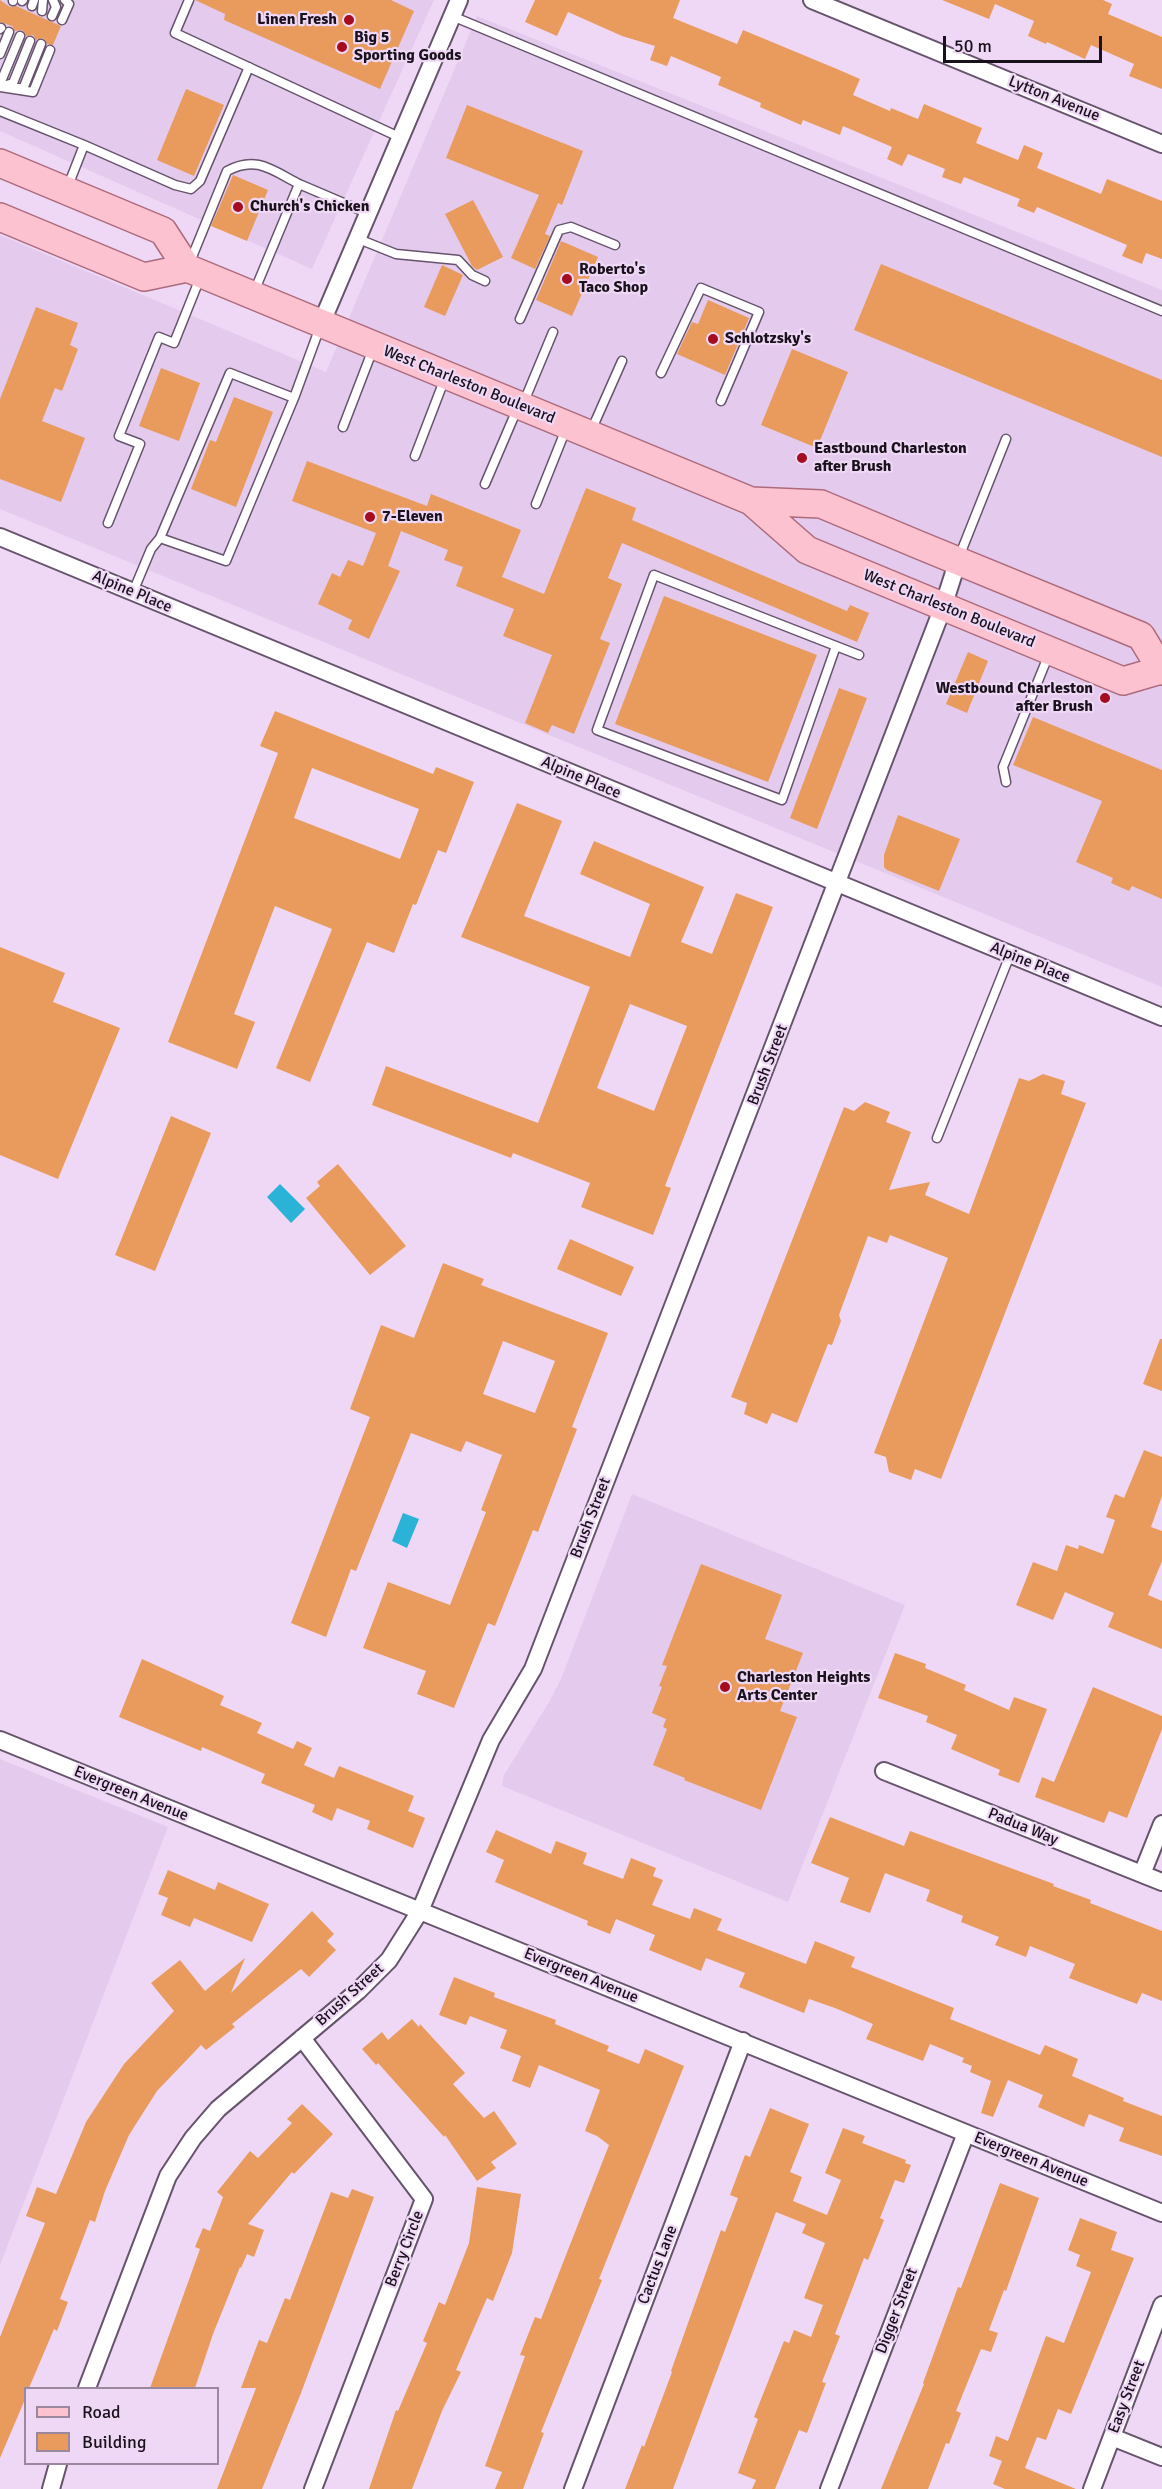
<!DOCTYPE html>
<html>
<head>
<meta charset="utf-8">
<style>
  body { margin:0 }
  #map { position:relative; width:1162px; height:2489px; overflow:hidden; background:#efd8f6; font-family:Signika,sans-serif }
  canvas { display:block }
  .legend { position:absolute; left:24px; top:2387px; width:195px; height:78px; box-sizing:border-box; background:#efd8f6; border:2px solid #99889e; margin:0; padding:8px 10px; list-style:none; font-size:18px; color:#19111b }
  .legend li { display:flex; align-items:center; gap:12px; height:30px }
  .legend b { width:30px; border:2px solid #99889e }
  .scale { position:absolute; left:943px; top:36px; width:159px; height:27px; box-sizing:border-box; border:3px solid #19111b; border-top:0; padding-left:8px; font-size:18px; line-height:21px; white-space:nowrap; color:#19111b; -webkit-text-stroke:4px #efd8f6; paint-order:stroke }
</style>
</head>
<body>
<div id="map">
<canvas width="1162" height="2489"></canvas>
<ul class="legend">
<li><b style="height:8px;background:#fdc2cf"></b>Road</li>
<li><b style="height:16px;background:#e89b5d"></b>Building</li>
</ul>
<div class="scale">50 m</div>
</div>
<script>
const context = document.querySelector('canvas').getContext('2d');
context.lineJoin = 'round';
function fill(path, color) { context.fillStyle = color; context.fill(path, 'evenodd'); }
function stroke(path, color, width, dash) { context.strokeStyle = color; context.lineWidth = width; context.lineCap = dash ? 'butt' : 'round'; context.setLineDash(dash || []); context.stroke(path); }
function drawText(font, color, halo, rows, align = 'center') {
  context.font = font + ' Signika,sans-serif'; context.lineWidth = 4.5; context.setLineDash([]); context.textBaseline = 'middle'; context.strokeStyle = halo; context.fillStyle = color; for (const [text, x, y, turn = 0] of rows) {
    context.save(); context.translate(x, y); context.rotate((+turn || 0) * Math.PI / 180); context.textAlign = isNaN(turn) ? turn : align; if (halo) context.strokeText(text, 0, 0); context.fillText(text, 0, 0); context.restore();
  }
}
const built = new Path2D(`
  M0 0H434L312 269 0 131Z
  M477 16 1162 290V987L0 509V235L326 372Z
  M632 1494 905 1605 788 1902 502 1786 504 1775 549 1702 561 1679Z
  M0 1759 168 1827 0 2265Z`);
const water = new Path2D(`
  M280 1184 305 1209 291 1223 267 1197Z
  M403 1513 419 1519 407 1548 392 1541Z`);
const building = new Path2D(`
  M0 0 10 7 16 6 61 26 53 45 47 44 43 38 36 40 33 35 26 36 22 30 15 31 12 26 0 22Z
  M195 0H391L414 11 380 89 224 20 225 14Z
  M535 0H680L673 18 737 44 743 30 837 69 860 79 853 95 890 111 891 108 918 119 924 104 982 128 976 143 1018 160 1024 145 1043 153 1037 168 1101 194 1107 179 1162 201V259L1146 253 1142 264 1122 256 1127 245 1037 207 1034 213 1017 206 1020 199 964 177 961 184 942 177 945 169 908 154 902 166 887 159 892 147 843 126 840 135 803 120 801 125 760 107 761 103 718 85 721 77 671 56 667 66 650 60 655 46 622 36 568 12 557 36 525 22Z
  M942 0H1103L1112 4 1108 14 1162 37V89L1129 76 1134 64 1091 45 1085 59 1047 42 1046 44 1028 36 1034 21 995 4 989 19Z
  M186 89 224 105 194 176 157 160Z
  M467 105 583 151 562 205 558 203 545 234 550 236 535 269 511 258 539 195 446 158Z
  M233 175 268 190 247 241 211 226Z
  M473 200 503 257 477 270 472 266 445 214Z
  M561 241 598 257 572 316 536 300Z
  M881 264 1162 380V457L854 330Z
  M442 265 463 275 445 316 424 307Z
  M708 300 749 318 725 375 677 354 692 322 698 324Z
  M36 307 78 323 70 345 78 349 62 391 55 388 42 421 85 438 61 502 0 479V399Z
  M792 349 848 372 817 448 761 425Z
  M161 368 200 383 179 441 139 426Z
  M234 397 273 412 236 507 191 489 210 440 216 442Z
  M307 461 427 506 431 494 521 530 502 577 544 594 586 488 636 508 632 520 847 611 850 605 869 613 857 642 622 543 608 578 622 584 600 639 610 643 574 734 552 725 548 733 525 723 552 655 503 636 514 609 456 586 463 567 444 560 448 550 401 531 388 566 400 571 369 639 348 629 352 620 318 604 332 573 340 577 348 560 363 566 376 533 292 501Z
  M664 596 817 655 768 782 615 724Z
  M968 652 988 661 967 713 946 704Z
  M839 688 867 698 817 829 790 818Z
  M275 711 433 774 436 767 474 782 446 853 438 850 416 905 413 904 394 953 367 942 310 1082 276 1068 332 929 275 906 234 1014 255 1022 237 1069 168 1042 278 753 260 746ZM312 768 419 809 400 859 294 818Z
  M1033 717 1162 770V899L1132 886 1129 891 1111 883 1113 878 1076 862 1102 801 1013 765Z
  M517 803 562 821 524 916 630 957 650 904 580 874 594 841 704 887 681 942 712 954 736 893 773 907 665 1186 671 1188 653 1235 581 1207 590 1183 513 1153 511 1158 372 1105 386 1066 538 1123 590 987 461 937ZM630 1004 687 1026 654 1111 597 1088Z
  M898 815 960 839 939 891 887 870 884 867V855Z
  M0 947 65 973 53 1002 120 1028 58 1179 0 1155Z
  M1043 1074 1065 1081 1061 1094 1086 1103 941 1479 915 1469 911 1480 889 1472 886 1457 874 1453 948 1258 890 1235 887 1243 868 1236 839 1315 841 1321 832 1345 828 1344 797 1423 772 1413 767 1424 744 1414 747 1403 731 1397 844 1107 854 1111 865 1102 890 1112 886 1122 911 1132 889 1190 930 1182 925 1195 969 1214 1019 1078 1029 1081Z
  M171 1116 211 1133 155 1271 115 1255Z
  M338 1164 406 1246 370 1275 306 1198 320 1186 317 1182Z
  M570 1239 634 1267 621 1296 557 1269Z
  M443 1263 484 1279 481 1285 608 1333 572 1427 577 1429 538 1532 533 1530 495 1626 488 1623 454 1708 417 1694 426 1671 363 1648 388 1582 450 1605 486 1512 481 1510 502 1455 466 1441 461 1452 411 1433 356 1571 351 1569 326 1637 291 1623 370 1417 350 1409 381 1325 414 1338ZM503 1341 555 1361 535 1413 483 1394Z
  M1160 1339H1162V1391L1143 1384Z
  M1144 1450 1162 1457V1496L1151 1527 1162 1531V1561L1148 1595 1162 1601V1649L1108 1627 1114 1613 1065 1592 1053 1620 1016 1605 1033 1562 1057 1571 1066 1545 1078 1549 1079 1545 1103 1554 1115 1520 1106 1517 1115 1494 1124 1498Z
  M701 1564 782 1595 765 1639 803 1653 780 1711 797 1717 761 1810 684 1780 685 1778 653 1765 667 1729 663 1727 666 1719 652 1713 662 1687 659 1686 667 1666 662 1665Z
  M895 1653 926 1664 925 1668 966 1685 964 1690 1009 1710 1014 1697 1047 1709 1019 1783 998 1775 1000 1770 951 1749 957 1735 926 1722 928 1716 878 1698Z
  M142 1659 224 1696 220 1705 262 1723 257 1733 293 1749 297 1741 312 1748 304 1765 334 1778 339 1766 414 1796 408 1811 425 1818 413 1848 367 1829 370 1821 337 1808 332 1821 312 1812 315 1805 261 1783 265 1774 202 1747 201 1751 119 1717Z
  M1093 1687 1162 1716V1729L1127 1818 1109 1811 1104 1823 1035 1797 1042 1777 1054 1782Z
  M830 1817 904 1846 910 1831 1054 1884 1053 1886 1091 1900 1090 1903 1162 1931V2001L1142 1993 1137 2004 1069 1978 1075 1964 1030 1946 1026 1957 995 1945 999 1937 961 1922 963 1916 926 1901 930 1890 885 1873 870 1913 840 1902 849 1878 811 1863Z
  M496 1830 551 1854 556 1841 587 1853 583 1864 623 1879 631 1858 656 1868 653 1876 663 1880 652 1905 690 1919 694 1908 722 1919 717 1930 806 1964 815 1941 855 1957 851 1967 954 2008 950 2019 1040 2055 1045 2045 1078 2059 1072 2076 1124 2098 1123 2101 1162 2116V2156L1119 2141 1124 2128 1089 2114 1084 2127 1038 2107 1043 2095 1008 2080 993 2117 981 2113 991 2081 970 2072 972 2066 962 2062 964 2058 930 2044 923 2061 866 2039 873 2024 835 2008 809 1999 804 2013 739 1987 745 1973 706 1958 701 1971 649 1950 655 1935 616 1919 610 1934 587 1925 588 1921 495 1882 504 1860 486 1852Z
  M168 1870 215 1890 218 1882 269 1904 252 1942 194 1918 190 1927 161 1915 168 1898 158 1894Z
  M312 1911 334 1934 327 1941 336 1950 309 1977 301 1969 232 2024 235 2027 206 2050 201 2045 157 2091 129 2135 105 2191 95 2222 90 2220 60 2299 68 2302 57 2331 54 2329 29 2388H26V2397L0 2458V2337L45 2223 26 2216 37 2187 56 2194 86 2122 124 2064 174 2011 151 1983 180 1960 205 1991 245 1958 231 1993Z
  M454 1977 495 1993 494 1997 556 2020 555 2024 609 2046 607 2051 639 2064 645 2049 684 2066 599 2279 602 2280 541 2432 544 2433 523 2489H495L502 2472 485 2466 525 2356 520 2355 535 2317 541 2319 609 2145 597 2136 585 2131 600 2090 539 2065 530 2088 512 2081 521 2056 500 2048 507 2030 470 2016 466 2025 439 2015Z
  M412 2019 419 2027 420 2024 465 2073 453 2084 484 2118 494 2111 517 2144 491 2162 496 2168 477 2181 445 2135 444 2137 378 2063 376 2065 362 2049 382 2032 388 2040Z
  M302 2104 333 2134 294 2174 292 2172 248 2224 264 2230 254 2257 247 2254 241 2268 240 2267 213 2334 195 2388H150L200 2249 195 2247 203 2228 210 2231 223 2197 217 2192 250 2151 258 2158 292 2123 287 2119Z
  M770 2108 809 2124 790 2172 802 2177 793 2201 827 2215 841 2180 825 2173 843 2128 865 2136 862 2143 906 2160 905 2163 911 2165 904 2183 895 2180 880 2218 884 2220 868 2260 864 2258 835 2334 840 2336 822 2382 826 2383 807 2433 799 2430 775 2489H752L756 2480 738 2473 758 2419 754 2417 784 2341 789 2343 794 2330 811 2337 823 2305 804 2298 825 2243 802 2233 806 2224 776 2212 673 2489H625L642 2445 644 2447 672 2372 671 2371 721 2230 725 2232 738 2198 730 2195 745 2155 750 2157Z
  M1000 2183 1039 2198 1006 2291 1004 2290 989 2330 998 2333 991 2352 981 2349 956 2411 961 2413 949 2444 946 2443 928 2489H881L924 2384 923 2383 958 2287 961 2288Z
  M477 2187 521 2194 512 2253 493 2301 487 2298 456 2370 461 2372 442 2411 412 2489H369L396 2410 398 2411 427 2343 423 2341 439 2302 445 2305 469 2243Z
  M352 2189 374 2197 301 2393 262 2489H217L256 2388H241L259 2340 267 2343 285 2298 290 2300 331 2192 348 2198Z
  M1080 2218 1117 2232 1111 2250 1134 2258 1071 2414 1058 2409 1046 2440 1037 2437 1025 2468 1076 2489H1005L993 2484 1002 2461 989 2456 996 2436 1008 2441 1046 2336 1064 2343 1091 2272 1076 2266 1080 2255 1068 2250Z`);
const lane = new Path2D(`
  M189 0 175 33 399 137
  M13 1V0
  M22 1 23 0
  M32 6 34 0
  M42 11 43 0
  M52 16 56 7 53 0
  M452 16 1162 311
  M62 20 69 4 65 0
  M0 29 1 28
  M0 54 9 32
  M0 84 20 36
  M3 86 13 83 30 41
  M0 87 33 92 50 50
  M18 88 23 89 41 44
  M0 111 84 145 175 185 191 189 200 181 249 67
  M68 186 84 145
  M356 238 396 254 458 260 472 275 485 281
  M190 262 227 171C256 155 272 170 299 184
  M254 292 299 184 367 213
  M520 319 559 230 571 227 615 245
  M661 373 701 288 759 312 721 401
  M523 404 553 332
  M343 427 373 349
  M591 431 622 361
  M415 456 445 378
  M485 484 518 407
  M536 504 566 429
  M108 523 140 444 119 436 159 337 174 343 200 278
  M160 538 226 561 294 398 320 327
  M959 557 1006 439
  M133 592 151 549 160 538 230 373 294 398
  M836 646 782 800 597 730 654 575 859 655
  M1006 782 1003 767 1049 654
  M937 1138 1010 955`);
const street = new Path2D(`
  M812 0 1162 144
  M321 324 459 0
  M0 537 1162 1017
  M0 1740 1162 2213
  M884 1771 1162 1882
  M1142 1874 1162 1824
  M302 2038 424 2199 313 2489
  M87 2388 168 2176 193 2138 218 2109 358 1991 389 1960 420 1911 491 1740 533 1669 943 607 958 560
  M1112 2437 1162 2457
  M51 2489 58 2464
  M573 2489 743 2041
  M829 2489 966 2133
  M1092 2489 1162 2305`);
const primary = new Path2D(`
  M0 163 163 231 187 268 751 501 807 550 1123 681 1161 670
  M0 217 144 277 187 268
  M751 501 821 504 919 545 1141 636 1162 671`);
const markers = [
  [349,20,6,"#a50c1f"],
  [342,47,6,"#a50c1f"],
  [238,207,6,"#a50c1f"],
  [567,279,6,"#a50c1f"],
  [713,339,6,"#a50c1f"],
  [802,458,6,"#a50c1f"],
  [370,517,6,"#a50c1f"],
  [1105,698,6,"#a50c1f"],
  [725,1687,6,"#a50c1f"]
];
const poiNames = [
  ["Linen Fresh",337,20,"right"],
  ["Big 5",354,38],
  ["Sporting Goods",354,56],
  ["Church's Chicken",250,207],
  ["Roberto's",579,270],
  ["Taco Shop",579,288],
  ["Schlotzsky's",725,339],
  ["Eastbound Charleston",814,449],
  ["after Brush",814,467],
  ["7-Eleven",382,517],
  ["Westbound Charleston",1093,689,"right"],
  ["after Brush",1093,707,"right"],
  ["Charleston Heights",737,1678],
  ["Arts Center",737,1696]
];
const streetNames = [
  ["Lytton Avenue",1054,99,22],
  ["West Charleston Boulevard",469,385,22],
  ["Alpine Place",132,592,23],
  ["West Charleston Boulevard",949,609,22],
  ["Alpine Place",581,778,23],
  ["Alpine Place",1030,963,22],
  ["Brush Street",768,1065,-69],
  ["Brush Street",591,1518,-69],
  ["Evergreen Avenue",131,1794,22],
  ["Padua Way",1023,1827,22],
  ["Evergreen Avenue",581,1976,22],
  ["Brush Street",350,1995,-42],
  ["Evergreen Avenue",1031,2160,22],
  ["Berry Circle",405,2249,-69],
  ["Cactus Lane",658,2265,-69],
  ["Digger Street",897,2311,-69],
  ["Easy Street",1127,2397,-69]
];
fill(built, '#e4caed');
fill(water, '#2bb2d7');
fill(building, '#e89b5d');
stroke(lane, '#66536c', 11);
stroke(street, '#66536c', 20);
stroke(primary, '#ac6a7b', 30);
stroke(lane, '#fff', 8);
stroke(street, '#fff', 16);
stroke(primary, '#fdc2cf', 27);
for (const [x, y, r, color] of markers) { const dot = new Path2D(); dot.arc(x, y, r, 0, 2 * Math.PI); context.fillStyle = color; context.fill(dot); stroke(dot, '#efd8f6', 2); }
drawText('bold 16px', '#19111b', '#efd8f6', poiNames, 'left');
drawText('16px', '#19111b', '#efd8f6', streetNames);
</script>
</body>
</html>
